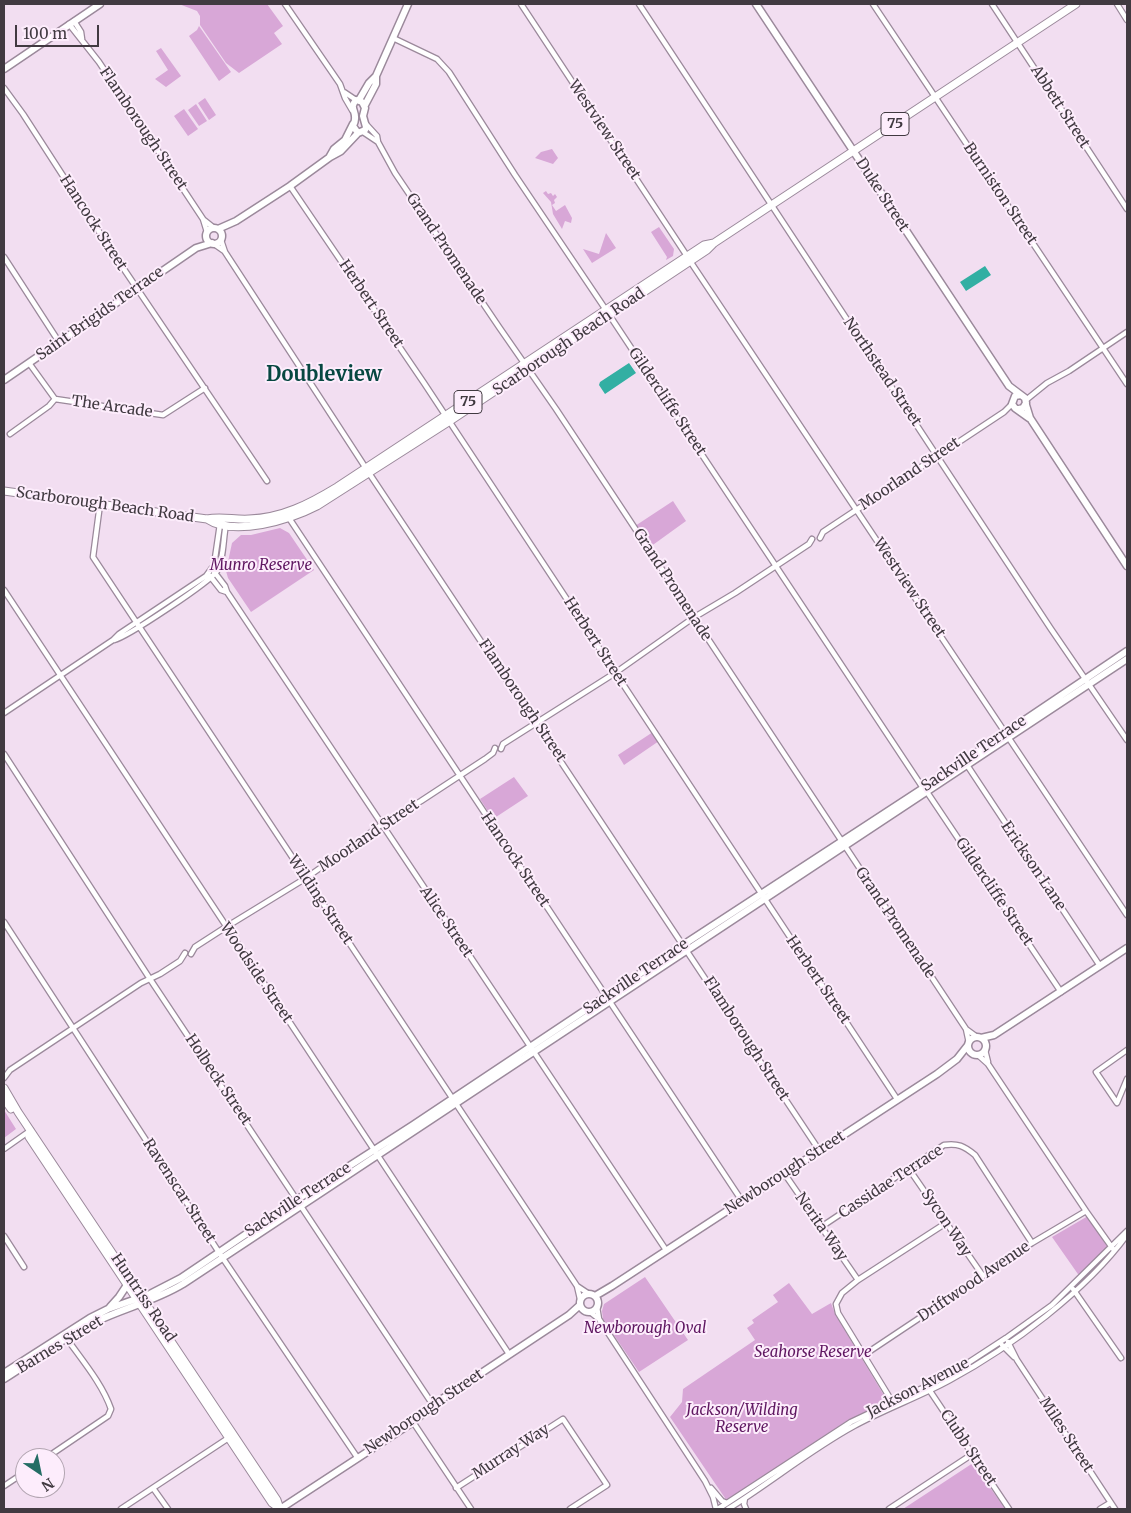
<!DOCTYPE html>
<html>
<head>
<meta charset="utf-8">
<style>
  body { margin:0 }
  #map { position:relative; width:1131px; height:1513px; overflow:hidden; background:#f2def1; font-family:Merriweather,serif }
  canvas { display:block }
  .frame { position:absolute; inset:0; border:5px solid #413a41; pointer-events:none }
  .north { position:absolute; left:15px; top:1448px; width:50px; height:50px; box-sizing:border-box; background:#fdedfc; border:1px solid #b2a5b1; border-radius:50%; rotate:146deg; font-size:14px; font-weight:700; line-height:20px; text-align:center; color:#413a41 }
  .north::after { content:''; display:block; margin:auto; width:18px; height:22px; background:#246d65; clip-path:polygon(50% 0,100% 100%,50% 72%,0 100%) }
  .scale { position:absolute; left:15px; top:25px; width:84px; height:22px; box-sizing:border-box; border:2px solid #413a41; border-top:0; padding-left:6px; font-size:15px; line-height:18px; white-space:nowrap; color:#413a41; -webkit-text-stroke:4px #fdedfc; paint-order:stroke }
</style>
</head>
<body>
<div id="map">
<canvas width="1131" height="1513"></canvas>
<div class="frame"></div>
<div class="north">N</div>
<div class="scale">100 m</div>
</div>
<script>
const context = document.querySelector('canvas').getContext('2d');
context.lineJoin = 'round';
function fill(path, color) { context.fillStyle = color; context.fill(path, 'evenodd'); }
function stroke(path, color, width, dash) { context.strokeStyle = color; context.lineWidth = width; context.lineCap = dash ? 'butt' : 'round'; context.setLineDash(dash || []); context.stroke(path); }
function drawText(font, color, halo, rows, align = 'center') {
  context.font = font + ' Merriweather,serif'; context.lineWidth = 4; context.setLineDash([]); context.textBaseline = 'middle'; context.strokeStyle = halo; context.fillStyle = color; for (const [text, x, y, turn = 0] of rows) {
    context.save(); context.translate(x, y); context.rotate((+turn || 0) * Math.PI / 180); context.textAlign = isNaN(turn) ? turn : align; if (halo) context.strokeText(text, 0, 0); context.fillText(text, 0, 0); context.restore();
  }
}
const green = new Path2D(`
  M179 4H267L283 26 274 33 282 44 239 73 226 63 200 25V16L197 11Z
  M199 26 231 72 219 81 189 36 197 30Z
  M161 48 181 76 166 87 155 79 168 70 156 51Z
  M205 98 216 115 209 120 198 103Z
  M196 104 207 121 199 126 188 110Z
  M184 109 198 129 188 136 174 116Z
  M552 149 558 158 553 164 535 158 541 152Z
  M546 191 548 194 551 193 553 196 555 194 557 197 554 200 555 203 552 205 556 211 565 205 572 218 571 223 565 221 562 229 553 214 551 202 543 193Z
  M659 227 674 249 673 256 666 260 667 257 651 232Z
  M606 233 616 248 592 263 583 249 599 254Z
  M673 501 686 521 650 547 635 526Z
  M280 528 289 533 314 570 251 612 228 578 226 571 232 543 241 535H251Z
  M653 732 659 741 624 765 618 755Z
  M514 777 528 796 493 819 480 799Z
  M4 1110 16 1129 4 1138Z
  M1088 1216 1108 1248 1080 1277 1052 1237Z
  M645 1277 688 1340 639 1372 603 1319 602 1311 604 1304Z
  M789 1283 812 1314 831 1303 835 1314 888 1402 845 1422 727 1501 670 1417 682 1402 683 1389 755 1340 747 1328 754 1323 752 1320 778 1302 773 1295Z
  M973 1463 1005 1509H903Z`);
const water = new Path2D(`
  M985 266 991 275 966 291 960 282Z
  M629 363 636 373 605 394 599 385 600 382Z`);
const street = new Path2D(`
  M285 4 340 84 345 98 352 110
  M521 4 687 256
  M639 4 1051 629 1127 740
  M873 4 1127 384
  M992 4 1127 209
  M1117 4 1127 20
  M74 21 81 32 82 39
  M69 24 99 62 203 219 207 232
  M393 38 437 59 449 72 515 175 606 310 923 788
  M4 88 23 114 109 247 267 481
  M344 92 356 100
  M366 124 377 136 378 142 395 173 499 327 556 409 966 1029 969 1043
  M363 132 378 142
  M290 186 424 383 897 1099
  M204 220 214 228
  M221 240 225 252 369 473 819 1150
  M214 244 224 251
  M4 257 59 342
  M690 261 1127 915
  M29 363 55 399 163 415 205 388
  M1026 400 1047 383 1069 371 1127 332
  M10 434 49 406 55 399
  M100 504 93 557 577 1286 580 1299
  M289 518 742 1201
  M820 538 823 532 1004 412 1012 404
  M212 569 225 586 227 592 666 1250
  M210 576 221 590 227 592
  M4 590 509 1354
  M114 640C127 637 210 582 217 571 224 560 223 537 226 525
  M4 713 113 640 119 634 206 576 214 565 220 524
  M501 749 503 744 615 673 693 618 735 593 809 544 812 539
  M4 754 150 979 433 1405
  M967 765 1100 966
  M927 792 1061 992
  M4 922 222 1257 357 1457
  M191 954 195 947 226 927 306 878 381 825 421 801 485 759 493 753 495 748
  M966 1029 977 1037
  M985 1050 988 1062
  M1127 1050 1096 1072 1117 1103 1127 1079
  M978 1055 988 1064 1086 1211 1113 1249
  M4 1078 10 1070 141 983 160 974 180 961 185 953
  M4 1149 31 1130
  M909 1169 983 1276
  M784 1173 858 1280
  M821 1227 944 1145C958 1143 964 1146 975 1155L1032 1243
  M4 1236 24 1267
  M577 1286 589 1294
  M1073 1289 1121 1358
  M597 1307 599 1319
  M590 1312 599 1319 705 1481 713 1497 716 1509
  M1008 1342 1017 1360 1115 1509
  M1002 1345 1014 1357
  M864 1355 1032 1243 1086 1211
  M928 1388 1009 1509
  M893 1403 838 1313 836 1304 842 1293 858 1280 946 1223
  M413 1422 471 1509
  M46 1458 108 1416 111 1409C102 1383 81 1359 65 1336
  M4 1486 25 1472
  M153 1488 168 1509
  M456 1488 563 1419 607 1485 570 1509
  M711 1488 722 1501 727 1503
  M745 1498 744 1504 746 1509
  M121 1509 230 1437
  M718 1509 851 1422 948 1376 1006 1338 1052 1305 1127 1231
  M728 1509C770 1483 810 1450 854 1426 885 1409 919 1397 950 1380 1011 1347 1086 1291 1127 1235
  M889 1509 971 1455
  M1100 1509 1110 1503`);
const secondary = new Path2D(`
  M756 4 1009 386 1021 395
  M4 69 100 4
  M356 100 362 102 365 108 363 116 366 127 365 130 358 133 353 126C354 124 355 121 355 119 356 110 349 108 356 100Z
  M359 100 369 83 376 76 408 4
  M365 105 376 84V76
  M330 156 334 149 345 140 353 124
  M206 236a8 8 0 1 1 16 0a8 8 0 1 1-16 0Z
  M218 229 236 221 290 186 330 157 341 151 358 133
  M4 380 196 248 212 243
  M1026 405 1030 418 1127 566
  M1019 409 1023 408 1026 403 1025 398 1021 395 1015 396 1012 404 1015 408 1029 418
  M968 1046a9 9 0 1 1 18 0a9 9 0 1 1-18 0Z
  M981 1038 994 1035 1127 948
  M580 1303a9 9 0 1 1 18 0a9 9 0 1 1-18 0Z
  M595 1296 612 1286 937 1074 957 1059 968 1045
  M110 1307 119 1297 127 1285
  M4 1373 90 1318 108 1309 150 1294 181 1278 298 1199 413 1125 683 945 934 781 1127 651
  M4 1379C34 1360 63 1338 95 1322 124 1308 155 1301 183 1284L1127 659
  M280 1509 413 1422 433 1405 569 1315 580 1305`);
const primary = new Path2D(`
  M4 491 207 519C221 516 235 520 249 519 282 518 309 504 337 487L704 245 714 243
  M207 519C234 537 290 520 317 506L450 421 707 250 714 243 1076 4
  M4 1088 18 1112 277 1500 280 1509
  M4 1099 11 1109
  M29 1137 272 1503 280 1509`);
const shields = [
  [895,124,28],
  [468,402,28]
];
const shieldNames = [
  ["75",895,124],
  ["75",468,402]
];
const streetNames = [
  ["Abbett Street",1060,107,57],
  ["Flamborough Street",143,129,56],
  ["Westview Street",604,130,56],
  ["Burniston Street",1000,194,56],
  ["Duke Street",882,195,57],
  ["Hancock Street",93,223,57],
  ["Grand Promenade",446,249,56],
  ["Herbert Street",371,304,56],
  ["Saint Brigids Terrace",100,314,-35],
  ["Scarborough Beach Road",569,342,-34],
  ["Northstead Street",882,372,56],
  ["Gildercliffe Street",667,402,56],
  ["The Arcade",112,407,8],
  ["Moorland Street",910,474,-34],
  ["Scarborough Beach Road",105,505,8],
  ["Grand Promenade",672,585,57],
  ["Westview Street",909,588,56],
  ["Herbert Street",595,642,57],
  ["Flamborough Street",522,701,56],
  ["Sackville Terrace",974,754,-34],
  ["Moorland Street",369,836,-34],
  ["Hancock Street",515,860,56],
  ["Erickson Lane",1033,866,56],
  ["Gildercliffe Street",994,892,56],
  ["Wilding Street",320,900,56],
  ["Alice Street",446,922,56],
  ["Grand Promenade",895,923,56],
  ["Woodside Street",256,973,56],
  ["Sackville Terrace",636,977,-34],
  ["Herbert Street",818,980,56],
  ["Flamborough Street",746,1039,57],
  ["Holbeck Street",218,1080,56],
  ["Newborough Street",785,1173,-33],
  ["Cassidae Terrace",891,1182,-33],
  ["Ravenscar Street",179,1191,57],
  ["Sackville Terrace",298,1200,-33],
  ["Sycon Way",946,1223,56],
  ["Nerita Way",821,1227,55],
  ["Driftwood Avenue",974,1282,-34],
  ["Huntriss Road",143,1298,56],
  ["Barnes Street",60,1345,-31],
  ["Jackson Avenue",918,1388,-27],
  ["Newborough Street",424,1412,-34],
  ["Miles Street",1066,1435,57],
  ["Clubb Street",968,1448,56],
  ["Murray Way",511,1452,-33]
];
const parkNames = [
  ["Munro Reserve",261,566],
  ["Newborough Oval",645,1329],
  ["Seahorse Reserve",813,1353],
  ["Jackson/Wilding",742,1411],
  ["Reserve",742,1428]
];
const districtNames = [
  ["Doubleview",324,375]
];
fill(green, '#d8a7d7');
fill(water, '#32afa3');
stroke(street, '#9b899b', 7);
stroke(secondary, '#9b899b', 9);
stroke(primary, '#9b899b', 9);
stroke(street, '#fff', 4.5);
stroke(secondary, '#fff', 6);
stroke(primary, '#fff', 7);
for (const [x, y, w] of shields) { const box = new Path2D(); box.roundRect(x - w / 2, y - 11.5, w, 23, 4); context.fillStyle = '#fdedfc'; context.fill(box); stroke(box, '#413a41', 1); }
drawText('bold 14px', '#413a41', null, shieldNames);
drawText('15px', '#413a41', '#fdedfc', streetNames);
drawText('italic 15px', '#5f1761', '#fdedfc', parkNames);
drawText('bold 20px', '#074741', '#fdedfc', districtNames);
</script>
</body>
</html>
